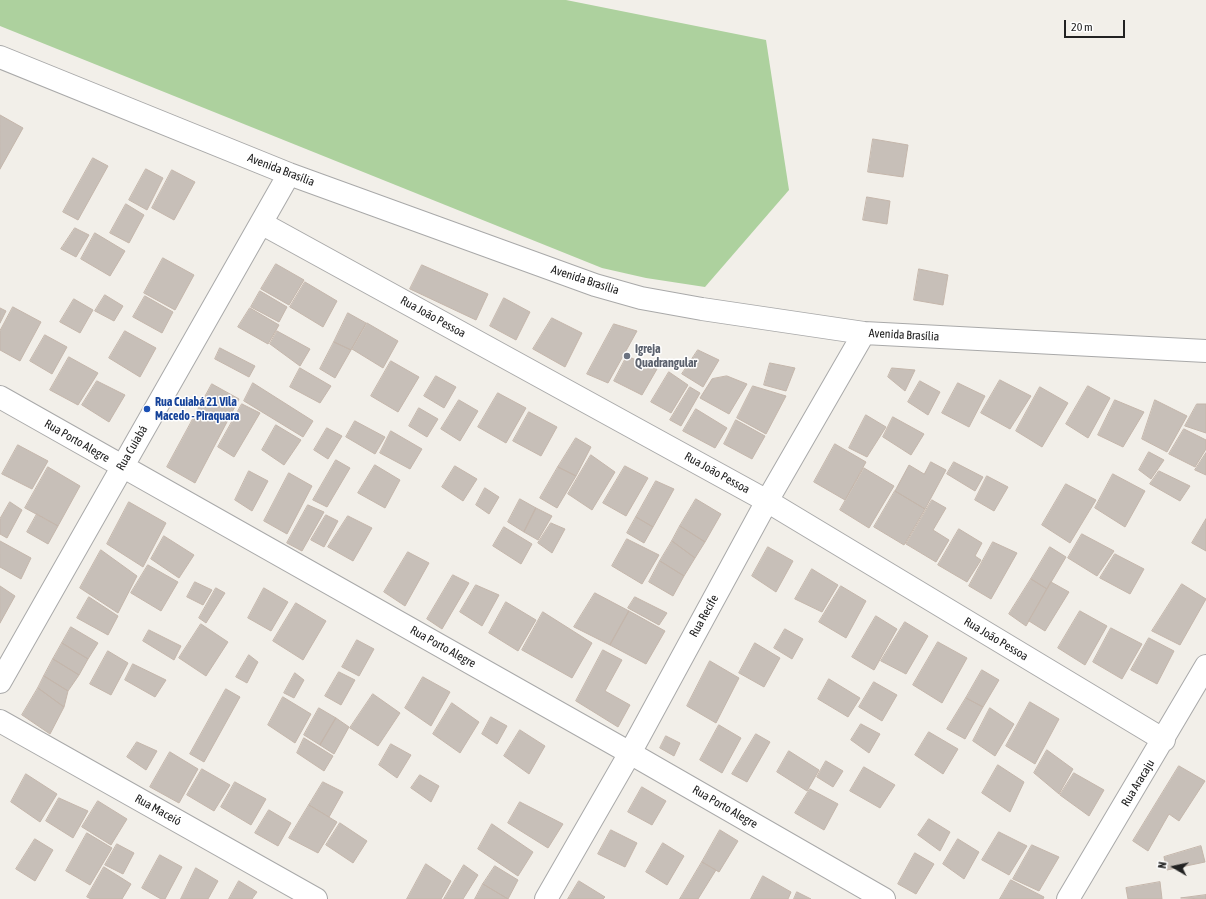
<!DOCTYPE html>
<html>
<head>
<meta charset="utf-8">
<style>
  body { margin:0 }
  #map { position:relative; width:1206px; height:899px; overflow:hidden; background:#f2efe9; font-family:"Asap Condensed",sans-serif }
  canvas { display:block }
  .north { position:absolute; left:1154px; top:847px; width:40px; height:40px; -webkit-text-stroke:3px #fff; paint-order:stroke; rotate:279deg; font-size:11px; font-weight:700; line-height:16px; text-align:center; color:#222 }
  .north::after { content:''; display:block; margin:auto; width:14px; height:18px; background:#222; clip-path:polygon(50% 0,100% 100%,50% 72%,0 100%) }
  .scale { position:absolute; left:1064px; top:20px; width:61px; height:18px; box-sizing:border-box; border:2px solid #222; border-top:0; padding-left:5px; font-size:12px; line-height:14px; white-space:nowrap; color:#222; -webkit-text-stroke:3px #fff; paint-order:stroke }
</style>
</head>
<body>
<div id="map">
<canvas width="1206" height="899"></canvas>
<div class="north">N</div>
<div class="scale">20 m</div>
</div>
<script>
const context = document.querySelector('canvas').getContext('2d');
context.lineJoin = 'round';
function fill(path, color) { context.fillStyle = color; context.fill(path, 'evenodd'); }
function stroke(path, color, width, dash) { context.strokeStyle = color; context.lineWidth = width; context.lineCap = dash ? 'butt' : 'round'; context.setLineDash(dash || []); context.stroke(path); }
function drawText(font, color, halo, rows, align = 'center') {
  context.font = font + ' "Asap Condensed",sans-serif'; context.lineWidth = 3; context.setLineDash([]); context.textBaseline = 'middle'; context.strokeStyle = halo; context.fillStyle = color; for (const [text, x, y, turn = 0] of rows) {
    context.save(); context.translate(x, y); context.rotate((+turn || 0) * Math.PI / 180); context.textAlign = isNaN(turn) ? turn : align; if (halo) context.strokeText(text, 0, 0); context.fillText(text, 0, 0); context.restore();
  }
}
const forest = new Path2D(`
  M0 0H566L766 40 789 190 705 287 646 278 602 268 0 26Z`);
const building = new Path2D(`
  M0 115 23 128 0 169Z
  M873 139 908 145 903 177 868 172Z
  M93 158 108 166 78 220 63 212Z
  M146 169 163 178 147 210 129 200Z
  M172 170 195 182 174 220 152 208Z
  M867 197 890 201 887 224 863 220Z
  M126 204 144 215 129 243 110 233Z
  M75 228 89 235 76 257 61 249Z
  M95 233 125 251 110 276 81 259Z
  M163 258 194 275 175 310 144 293Z
  M276 264 304 280 289 305 261 289Z
  M422 265 488 294 476 320 410 289Z
  M919 269 948 275 943 305 914 300Z
  M305 282 337 301 323 327 290 307Z
  M260 291 287 307 279 322 251 307Z
  M105 295 123 306 114 321 95 311Z
  M145 296 173 312 162 333 133 317Z
  M504 298 530 312 516 340 490 326Z
  M74 299 93 310 80 333 60 322Z
  M13 307 41 322 20 361 0 350V331Z
  M0 308 6 311 0 323Z
  M250 308 279 325 268 344 238 327Z
  M348 313 366 323 351 350 334 342Z
  M552 318 582 333 565 367 533 349Z
  M367 323 398 341 383 368 352 349Z
  M614 324 637 331 608 383 587 374Z
  M125 331 156 348 140 377 109 358Z
  M277 331 310 349 300 366 270 344Z
  M45 335 67 347 52 374 30 361Z
  M334 342 351 350 335 378 320 369Z
  M220 348 255 366 249 377 215 359Z
  M698 350 719 360 703 387 682 374Z
  M627 356 657 369 642 395 614 381Z
  M69 357 98 373 78 405 50 390Z
  M391 361 419 377 398 412 371 396Z
  M770 363 795 368 786 391 764 385Z
  M300 368 331 386 320 403 290 387Z
  M892 368 915 370 905 391 888 377Z
  M669 372 688 385 671 413 651 402Z
  M436 376 456 387 444 408 424 396Z
  M727 376 747 384 729 414 700 398 712 379Z
  M1000 380 1031 396 1010 429 981 413Z
  M97 381 125 395 109 422 82 405Z
  M920 381 940 392 928 415 908 402Z
  M253 383 313 421 303 437 244 401Z
  M958 383 985 396 969 427 942 413Z
  M212 384 239 399 195 483 167 467Z
  M753 386 786 396 766 434 737 418Z
  M1088 386 1110 398 1088 438 1066 424Z
  M690 387 700 393 681 426 670 420Z
  M1040 387 1068 403 1042 447 1016 431Z
  M498 393 526 408 506 443 478 427Z
  M459 400 478 411 460 441 441 429Z
  M1115 400 1144 412 1123 447 1098 435Z
  M1155 400 1187 416 1167 452 1142 439Z
  M242 404 260 413 234 457 218 447Z
  M1197 404H1206V433L1185 426Z
  M419 408 438 419 427 437 409 426Z
  M696 409 727 428 715 448 683 431Z
  M529 412 557 427 541 456 513 441Z
  M866 415 886 427 867 457 849 448Z
  M893 417 924 434 911 455 883 437Z
  M736 420 765 436 752 459 724 444Z
  M355 421 385 437 375 454 346 437Z
  M276 425 301 440 284 465 262 450Z
  M327 428 342 436 328 459 314 450Z
  M1184 429 1206 440V449L1195 467 1169 454Z
  M391 431 422 449 410 469 380 453Z
  M576 438 591 447 576 476 558 467Z
  M835 444 866 462 845 500 814 482Z
  M18 445 48 461 32 489 2 474Z
  M1149 452 1164 460 1151 479 1139 470Z
  M1206 453V475L1195 470Z
  M591 455 615 472 592 510 568 494Z
  M336 460 350 468 327 507 313 500Z
  M931 462 946 470 925 509 895 491 909 465 924 474Z
  M954 462 983 477 975 491 947 474Z
  M375 465 400 480 385 508 358 493Z
  M455 466 477 479 463 501 442 487Z
  M625 466 648 478 626 516 603 503Z
  M48 467 80 486 58 526 25 508Z
  M558 467 576 476 557 508 540 498Z
  M864 468 894 486 869 528 840 510Z
  M249 471 268 481 252 511 235 500Z
  M1159 471 1190 486 1180 501 1150 484Z
  M289 473 312 486 287 534 264 521Z
  M1113 474 1145 491 1125 527 1095 508Z
  M987 476 1008 487 994 511 975 500Z
  M656 481 674 489 653 527 636 517Z
  M1066 484 1096 500 1070 543 1042 525Z
  M485 488 499 497 489 514 476 505Z
  M895 491 925 509 904 545 874 527Z
  M520 499 536 508 524 532 508 522Z
  M696 499 721 514 705 542 680 526Z
  M932 500 946 508 933 530 949 540 936 562 906 544Z
  M10 502 22 510 7 538 0 534V519Z
  M129 502 166 523 143 567 107 544Z
  M308 505 324 512 302 551 287 543Z
  M536 508 552 516 538 540 524 532Z
  M37 514 58 526 48 544 27 532Z
  M326 515 338 521 324 547 311 540Z
  M348 516 372 528 353 561 328 547Z
  M636 517 653 527 644 543 627 533Z
  M1206 519V551L1192 543Z
  M551 523 565 529 552 553 538 543Z
  M680 526 705 542 695 558 672 541Z
  M504 527 532 544 521 564 493 546Z
  M959 529 982 543 975 556 981 560 967 582 938 565Z
  M1082 534 1114 551 1097 576 1068 558Z
  M164 536 194 555 179 578 151 559Z
  M627 539 659 555 642 584 612 566Z
  M0 541 31 558 21 579 0 567Z
  M672 541 695 558 684 576 660 561Z
  M993 542 1017 553 991 599 969 586Z
  M768 547 793 561 776 592 752 576Z
  M1050 547 1066 557 1047 589 1031 579Z
  M101 550 137 576 118 613 80 588Z
  M408 552 429 563 405 606 384 592Z
  M1115 554 1144 569 1130 594 1100 578Z
  M660 561 684 576 673 596 649 582Z
  M148 565 178 582 161 611 131 593Z
  M812 569 838 585 822 612 795 599Z
  M453 575 469 583 442 629 427 619Z
  M1031 579 1047 589 1026 626 1009 614Z
  M195 582 212 590 203 605 187 597Z
  M1051 582 1069 592 1045 631 1029 621Z
  M1182 584 1206 599 1180 645 1152 631Z
  M476 585 499 595 482 626 460 612Z
  M0 586 15 596 0 623Z
  M841 586 866 601 846 638 819 622Z
  M216 588 225 593 206 623 199 618Z
  M264 588 288 602 271 631 248 618Z
  M595 593 629 611 610 645 574 627Z
  M89 597 118 616 108 635 77 618Z
  M635 597 667 613 659 625 628 608Z
  M506 602 536 620 518 651 489 633Z
  M296 603 326 621 303 660 273 641Z
  M629 611 665 631 646 664 610 645Z
  M1080 611 1107 626 1085 665 1058 648Z
  M543 612 592 643 572 678 522 650Z
  M876 616 897 629 874 670 852 657Z
  M905 622 928 636 906 674 881 661Z
  M201 624 228 642 206 676 179 658Z
  M71 627 98 643 88 659 62 643Z
  M1111 628 1142 644 1122 679 1093 662Z
  M785 629 803 639 792 659 774 648Z
  M149 630 181 646 174 660 143 641Z
  M1149 638 1174 651 1157 684 1131 670Z
  M357 640 374 649 359 676 342 667Z
  M938 642 967 658 942 703 913 685Z
  M62 643 88 659 79 675 53 659Z
  M755 643 780 658 764 687 739 673Z
  M603 650 622 660 605 691 630 705 618 727 576 701Z
  M108 651 128 663 111 695 90 684Z
  M249 655 258 662 247 683 236 677Z
  M53 659 79 675 68 691 44 676Z
  M710 661 739 678 716 723 687 706Z
  M133 664 166 680 155 697 125 680Z
  M982 670 999 680 983 707 966 698Z
  M339 672 355 680 341 705 325 696Z
  M295 673 304 680 294 698 284 693Z
  M44 676 68 691 64 707 38 688Z
  M423 677 450 692 431 726 405 708Z
  M829 679 860 698 848 717 818 699Z
  M874 682 897 695 882 721 859 707Z
  M38 688 64 707 50 734 22 715Z
  M226 689 240 697 204 762 190 754Z
  M373 694 400 713 378 746 350 728Z
  M283 697 311 714 295 743 268 725Z
  M966 698 983 707 965 739 947 729Z
  M1030 702 1059 719 1035 764 1006 746Z
  M452 703 479 722 460 753 433 734Z
  M319 708 336 718 320 745 304 735Z
  M990 708 1014 724 995 756 973 741Z
  M491 717 507 726 497 744 482 734Z
  M336 718 349 727 334 754 320 745Z
  M861 724 880 734 869 753 851 740Z
  M719 725 741 738 722 773 700 760Z
  M520 730 545 746 529 774 504 756Z
  M929 732 958 749 943 774 915 755Z
  M756 734 770 742 747 782 732 774Z
  M666 736 680 743 674 756 660 748Z
  M304 738 333 756 324 771 297 753Z
  M137 742 157 751 146 770 127 757Z
  M391 744 411 755 397 778 379 765Z
  M1047 750 1073 769 1059 794 1034 773Z
  M789 751 819 770 807 791 777 772Z
  M170 752 198 769 179 803 150 787Z
  M826 761 843 771 833 787 817 777Z
  M998 765 1024 782 1010 812 982 793Z
  M1179 766 1205 781 1179 821 1169 814 1148 851 1133 841Z
  M864 767 895 785 880 808 850 791Z
  M202 769 230 785 214 811 187 795Z
  M1074 773 1104 790 1089 816 1060 795Z
  M26 774 57 794 40 822 11 802Z
  M420 775 439 786 431 802 411 788Z
  M235 782 266 799 251 825 221 807Z
  M323 782 343 792 329 817 309 805Z
  M642 787 666 801 652 825 628 812Z
  M810 789 838 804 824 830 795 813Z
  M59 798 88 811 73 838 46 821Z
  M98 801 127 819 111 845 82 827Z
  M520 802 563 824 548 848 508 823Z
  M309 805 337 822 318 853 289 838Z
  M269 810 291 823 278 846 255 833Z
  M929 819 950 832 940 851 918 835Z
  M340 823 367 841 353 863 326 845Z
  M492 824 533 852 518 876 478 849Z
  M611 830 637 843 625 867 598 854Z
  M720 830 738 841 719 872 702 862Z
  M999 832 1027 846 1009 875 982 860Z
  M87 833 112 848 90 885 66 871Z
  M35 839 53 850 35 881 16 869Z
  M958 839 979 852 964 879 943 864Z
  M663 843 684 856 667 885 646 872Z
  M117 844 134 853 123 874 105 865Z
  M1032 845 1059 857 1039 891 1013 879Z
  M1201 846 1205 862 1167 870 1164 857Z
  M915 853 934 864 916 894 898 884Z
  M160 855 182 867 165 899H161L142 888Z
  M702 862 716 870 698 899H680Z
  M426 864 451 881 441 899H407Z
  M464 865 478 875 463 899H444Z
  M495 866 518 880 508 899 483 884Z
  M104 867 131 884 122 899H91L87 897Z
  M196 868 218 881 208 899H181Z
  M763 876 791 892 788 899H751Z
  M1011 880 1044 897 1043 899H1000Z
  M239 881 257 892 252 899H229Z
  M579 881 605 897 603 899H568Z
  M1160 882 1162 899H1128L1126 888Z
  M483 884 508 899H475Z
  M797 892 811 899H794Z
  M1206 895V899L1181 898Z`);
const minor = new Path2D(`
  M0 57 289 174 595 285 641 298 702 309 864 333 1206 351
  M261 223 767 501 1164 740
  M0 397 630 753 884 899
  M0 682 289 174
  M0 721 316 899
  M546 899 630 753 767 501 864 333
  M1068 899 1206 666`);
const markers = [
  [627,356,4,"#6b7280"],
  [147,409,4,"#1a4fb4"]
];
const streetNames = [
  ["Avenida Brasília",281,170,21],
  ["Avenida Brasília",585,280,18],
  ["Rua João Pessoa",433,317,29],
  ["Avenida Brasília",904,335,3],
  ["Rua Porto Alegre",77,441,30],
  ["Rua Cuiabá",132,448,-60],
  ["Rua João Pessoa",717,473,29],
  ["Rua Recife",704,616,-61],
  ["Rua João Pessoa",996,639,31],
  ["Rua Porto Alegre",443,647,29],
  ["Rua Aracaju",1138,783,-59],
  ["Rua Porto Alegre",725,807,30],
  ["Rua Maceió",158,810,29]
];
const worshipNames = [
  ["Igreja",635,349],
  ["Quadrangular",635,363]
];
const transitNames = [
  ["Rua Cuiabá 21 Vila",155,402],
  ["Macedo - Piraquara",155,416]
];
fill(forest, '#add19e');
fill(building, '#c7bfb8');
stroke(building, '#c4b6ab', 1);
stroke(minor, '#a9a9a9', 24);
stroke(minor, '#fff', 22);
for (const [x, y, r, color] of markers) { const dot = new Path2D(); dot.arc(x, y, r, 0, 2 * Math.PI); context.fillStyle = color; context.fill(dot); stroke(dot, '#fff', 1.5); }
drawText('12px', '#222', '#fff', streetNames);
drawText('bold 12px', '#5b616d', '#fff', worshipNames, 'left');
drawText('bold 12px', '#164399', '#fff', transitNames, 'left');
</script>
</body>
</html>
